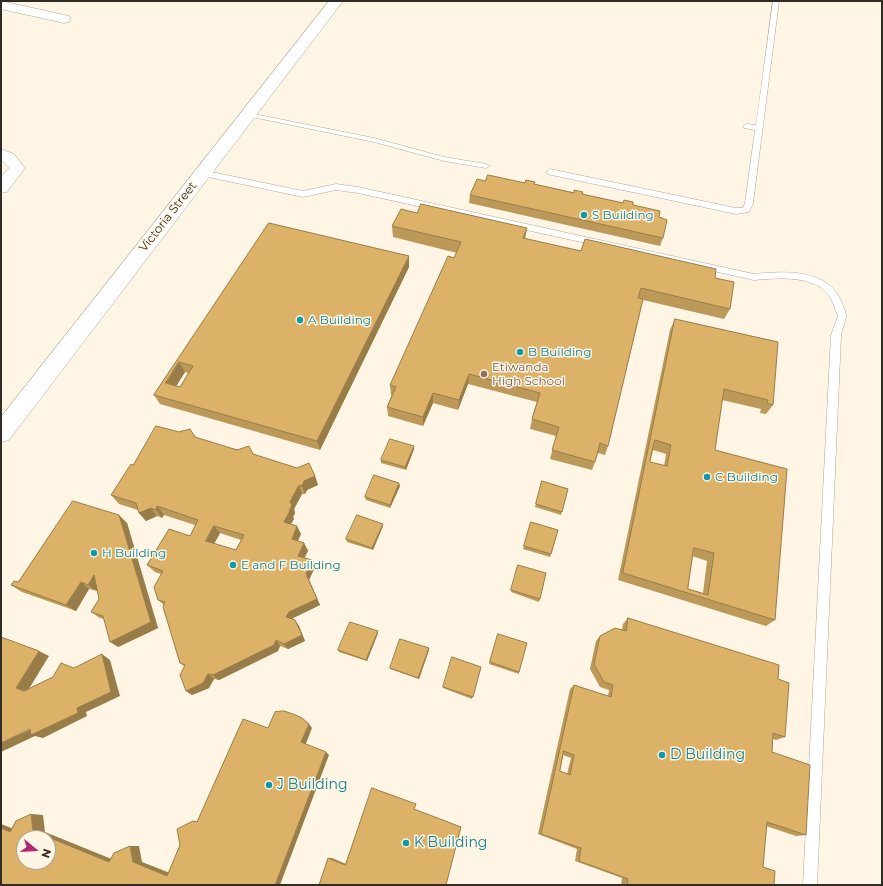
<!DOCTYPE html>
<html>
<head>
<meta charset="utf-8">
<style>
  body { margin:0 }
  #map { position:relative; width:883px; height:886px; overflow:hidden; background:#fef5e5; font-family:Montserrat,sans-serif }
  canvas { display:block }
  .frame { position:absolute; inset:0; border:2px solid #312c25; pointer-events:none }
  .north { position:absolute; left:16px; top:830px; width:40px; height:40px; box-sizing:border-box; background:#fef5e5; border:1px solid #aca598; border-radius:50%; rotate:108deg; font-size:11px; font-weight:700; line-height:16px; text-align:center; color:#312c25 }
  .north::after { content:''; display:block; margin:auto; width:14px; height:18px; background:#ae2971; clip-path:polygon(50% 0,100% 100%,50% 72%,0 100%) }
</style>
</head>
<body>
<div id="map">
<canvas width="883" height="886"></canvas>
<div class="frame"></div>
<div class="north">N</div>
</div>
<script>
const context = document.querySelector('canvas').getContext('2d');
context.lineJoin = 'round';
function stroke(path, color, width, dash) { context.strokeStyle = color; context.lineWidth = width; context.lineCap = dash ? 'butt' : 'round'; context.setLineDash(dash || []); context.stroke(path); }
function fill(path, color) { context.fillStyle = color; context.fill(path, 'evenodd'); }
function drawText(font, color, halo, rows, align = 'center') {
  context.font = font + ' Montserrat,sans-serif'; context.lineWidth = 3; context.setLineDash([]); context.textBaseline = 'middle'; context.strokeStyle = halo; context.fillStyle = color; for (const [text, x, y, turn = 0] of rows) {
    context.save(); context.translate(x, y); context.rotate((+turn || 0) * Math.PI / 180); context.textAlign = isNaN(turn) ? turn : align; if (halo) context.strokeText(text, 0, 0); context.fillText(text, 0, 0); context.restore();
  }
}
const service = new Path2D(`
  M773 1H779L753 203 749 212 736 214 547 174 546 172 550 169 736 208H743L745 203 755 130 744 128 743 126 747 124 756 125Z
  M244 112 374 138 444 157 486 164 490 166 486 168 444 161 374 142 247 116 243 114Z
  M202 170 303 191 336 184 358 187 754 274C784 271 829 268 842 303 843 307 847 313 846 317 845 323 842 329 841 335L817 885H803L831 335 838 316C835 310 834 304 831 299 818 274 777 278 754 280L358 193 336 190 303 197 199 175V171Z`);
const minor = new Path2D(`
  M1 1 69 16 71 19 69 22 64 23 1 9Z
  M1 149 14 154 25 168 7 192 1 193V177L9 168 1 160Z`);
const tertiary = new Path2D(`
  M329 1H343L9 440 1 442V417Z`);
const wall = new Path2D(`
  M485 181 525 183 534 184 633 205 659 217 663 238 660 246 469 203 470 195Z
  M269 223 409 267 320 450 160 404 154 395ZM185 372 188 373 180 387 176 386Z
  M392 226 526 239 581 251 715 278 730 309 724 319 643 300 608 446 605 455 598 453 595 462 592 470 550 459 556 436 530 429 532 419 537 402 468 384 458 410 433 403 423 426 388 416 387 407 392 395H391L390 385 457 253 393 237Z
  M675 319 773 405 766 414 760 413 761 409 722 400 715 450 775 620 766 626 618 580 670 330ZM653 450 666 454 664 466 650 462ZM692 556 707 561 703 593 688 589Z
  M190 429 196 438 253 454 315 476 318 485 307 490 305 494H302L294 509 295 513 293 517 294 519 291 524 301 534 298 541 304 543 308 551 304 558 312 560 315 567 309 580 320 605 293 618 292 619 299 626 305 641 288 649 280 646 278 651 219 680 214 679 209 688 192 695 186 691 184 666 180 663 164 605 158 600 161 574 155 572 147 565 190 536 195 525 164 515 162 518 157 516 146 521 139 513 138 510 119 504 111 495 133 465 179 432ZM220 533 241 540 236 550 214 544Z
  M414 446V449L406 470 381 463V460Z
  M542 481 568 489 561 515 535 507Z
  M400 486 390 508 366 500 365 497Z
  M531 522 558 530 550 557 523 549Z
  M127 523 158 628 118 647 104 619 100 618 91 612 99 599 97 590V591L89 589 76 611 22 592 11 585Z
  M383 526 373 550 347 542 346 539Z
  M518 565 540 599 539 602 511 592Z
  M628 618 778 679 785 737 776 740 773 739 772 752 806 835 796 836 766 826 763 867 774 885H621L622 878 575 861 577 849 538 834 570 689 574 685 608 696 609 690 600 687 590 669 596 641 600 636 622 630 623 624ZM563 755 571 758 567 774 560 771Z
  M378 633 367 661 339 652 338 650Z
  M498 634 519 672V674L489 664Z
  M429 648V650L419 679 390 669V668Z
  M481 667 472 699 443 688V687Z`);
const shadedWall = new Path2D(`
  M527 228 525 239 523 238Z
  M409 256V267L320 450 317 441Z
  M179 362 185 372 172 393 166 383Z
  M469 374 468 384 458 410 459 400Z
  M433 393V403L423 426V417Z
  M414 446V449L406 470 405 467Z
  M315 476 318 485 307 490 305 494 302 486 304 481Z
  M399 483 400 486 390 508V505Z
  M299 485 302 494 294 509 295 513 293 517 294 519 287 530 284 522 289 511 290 502Z
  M157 506 164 515 162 518 156 510Z
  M151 508 157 516 146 521 139 513Z
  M119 515 127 523 158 628 118 647 110 642Z
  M383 524V526L373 550 372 548Z
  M214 526 220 533 211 549 206 541Z
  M297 526 301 534 295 546 292 539Z
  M304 543 308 551 302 563 298 556Z
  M312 560 315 567 309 580 320 605 293 618 290 623 286 617Z
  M94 575 102 582 97 591 88 585Z
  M81 582 89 589 76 611 66 605Z
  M295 620 299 626 305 641 288 649 284 644Z
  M378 631V633L367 661 366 660Z
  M276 640 280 646 278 651 219 680 213 675Z
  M429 648V650L419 679 418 678Z
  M39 651 49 656 27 692 16 688Z
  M102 654 110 660 120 696 86 712 87 716 43 738 35 736 1 752V743L77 708Z
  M208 674 214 679 209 688 192 695 186 691Z
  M309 724 312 728 305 746 301 742Z
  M326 752 329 755 280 885H275Z
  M31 814 43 815 45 832 119 862H109L33 831Z
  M1 824 22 832H10L1 828Z
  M130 846H139L142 862 175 875 167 876 133 862Z
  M328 858H332L348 865H345Z
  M312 884H315L319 885H313Z`);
const building = new Path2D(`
  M488 175 525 183 526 180 535 182 534 184 574 193V190L583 192 582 194 623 203 624 200 633 202V205L660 211 659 217 667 220 663 238 470 195 477 179 485 181Z
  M421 204 527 228 523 238 581 251 585 239 716 269 715 278 734 282 730 309 641 288 638 298 643 299 608 446 600 443 595 462 552 450 559 427 532 419 540 393 469 374 459 400 433 393 423 417 387 407 396 387 390 385 448 256 454 258 461 242 392 226 401 209 417 213Z
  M269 223 409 256 317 441 154 395ZM179 362 193 366 180 387 166 383Z
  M675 319 778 342 773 405 767 403 768 400 724 389 715 450 787 469 775 620 623 573ZM655 440 671 445 667 466 650 462ZM694 548 714 553 708 595 688 589Z
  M156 426 179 432 190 429 195 437 237 450 249 446 253 454 297 468 309 463 315 476 304 481 302 486 299 485 290 502 292 505 289 511H290L284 522 297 526 292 539 304 543 298 556 312 560 306 574 317 599 289 612 286 617 295 620 302 635 284 644 276 640 274 645 213 675 208 674 203 683 186 691 180 675 185 665 180 663 163 607 165 602 158 600 154 587 163 571 147 565 169 529 190 536 198 520 157 506 156 510 151 508 139 513 136 503 111 495 131 464 133 465ZM214 526 244 535 236 550 206 541Z
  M390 439 414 446 405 467 381 460Z
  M374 475 399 483 390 505 365 497Z
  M542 481 568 489 562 512 536 504Z
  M73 501 119 515 151 622 110 642 103 616 91 612 99 599 94 575 88 585 81 582 66 605 11 585 14 581 18 582Z
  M357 515 383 524 372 548 346 539Z
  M531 522 558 530 551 554 524 546Z
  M518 565 546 573 540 599 511 590Z
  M628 618 779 665 778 679 789 683 785 737 773 733 772 752 810 765 806 835 767 822 763 867 775 871 774 885H627L628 879 579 861 581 848 541 834 574 685 611 697 613 685 604 682 594 664 600 636 615 628 626 631ZM564 751 574 755 570 775 560 771Z
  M350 622 378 631 366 660 338 650Z
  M498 634 527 643 519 672 490 662Z
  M1 637 39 651 16 688 24 691 53 677 61 663 74 668 102 654 111 692 77 708 78 713 31 735 30 729 1 743Z
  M400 639 429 648 418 678 390 668Z
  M452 657 481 667 473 697 443 687Z
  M284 711 293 714 302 718 309 724 301 742 326 752 275 885H1V828L10 832 16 821 31 814 33 831 109 862 114 853 130 846 133 862 167 876 180 845 177 829 193 821 197 822 243 719 268 728 275 712ZM24 838H48V862H24Z
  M372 788 416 804 414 809 461 827 446 885H319L328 858 345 865Z`);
const markers = [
  [584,215,4,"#0f9aa8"],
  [300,320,4,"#0f9aa8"],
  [520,352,4,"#0f9aa8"],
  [484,374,4,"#8d6e63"],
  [707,477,4,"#0f9aa8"],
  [94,553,4,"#0f9aa8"],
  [233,565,4,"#0f9aa8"],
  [662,755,4,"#0f9aa8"],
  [269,785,4,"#0f9aa8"],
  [406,843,4,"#0f9aa8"]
];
const cultureNames = [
  ["S Building",592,215],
  ["A Building",308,320],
  ["B Building",528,352],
  ["C Building",715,477],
  ["H Building",102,553],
  ["E and F Building",241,565]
];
const streetNames = [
  ["Victoria Street",168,217,-52]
];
const educationNames = [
  ["Etiwanda",492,367],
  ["High School",492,381]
];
const nearCulturenames = [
  ["D Building",670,755],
  ["J Building",277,785],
  ["K Building",414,843]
];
stroke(service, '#b0a593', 1);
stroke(minor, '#b0a593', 1);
stroke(tertiary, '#b0a593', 1);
fill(service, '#fff');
fill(minor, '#fff');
fill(tertiary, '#fff');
fill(wall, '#bc9959');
fill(shadedWall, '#997d49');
fill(building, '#dbb268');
stroke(building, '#997d49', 1);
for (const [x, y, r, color] of markers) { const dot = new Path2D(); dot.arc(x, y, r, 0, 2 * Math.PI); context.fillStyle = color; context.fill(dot); stroke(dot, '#fef5e5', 1.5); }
drawText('12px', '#0d838f', '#fef5e5', cultureNames, 'left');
drawText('12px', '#312c25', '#fef5e5', streetNames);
drawText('12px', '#785e54', '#fef5e5', educationNames, 'left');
drawText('14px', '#0d838f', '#fef5e5', nearCulturenames, 'left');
</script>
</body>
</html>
